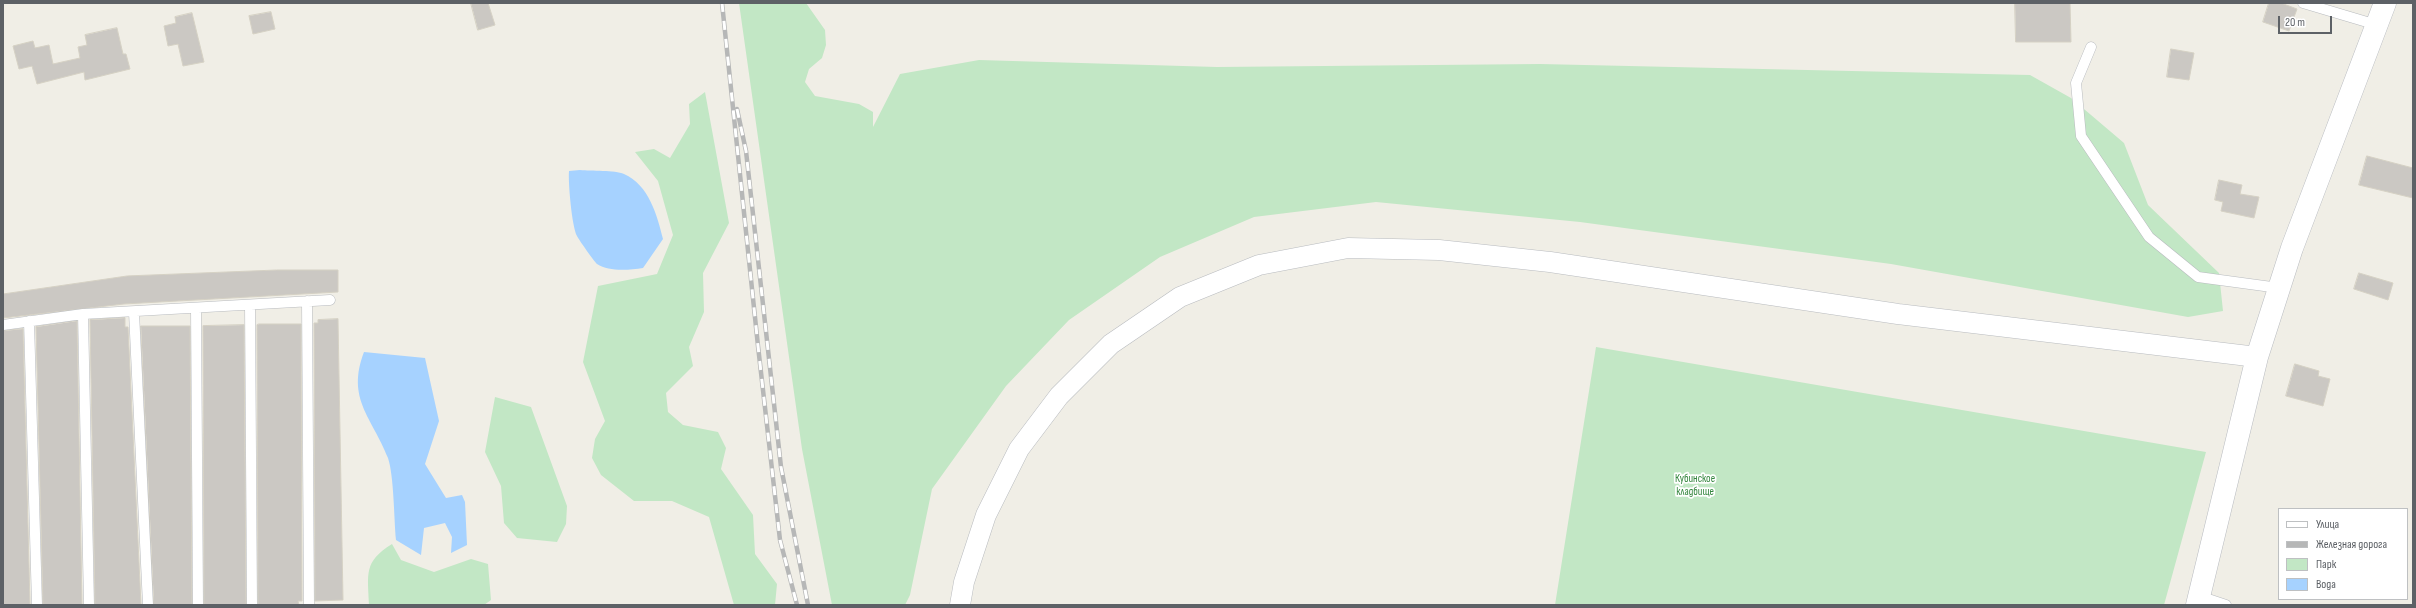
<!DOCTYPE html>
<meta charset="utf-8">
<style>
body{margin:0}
#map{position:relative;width:2416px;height:608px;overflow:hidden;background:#f0eee6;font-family:"Sofia Sans Condensed",sans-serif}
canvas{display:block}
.frame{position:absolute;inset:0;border:4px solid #5d6166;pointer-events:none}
.legend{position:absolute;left:2278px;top:508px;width:130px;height:92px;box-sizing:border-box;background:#fff;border:1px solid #bec0c2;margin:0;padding:5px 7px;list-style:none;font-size:12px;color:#5d6166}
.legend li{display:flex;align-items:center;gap:8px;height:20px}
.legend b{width:20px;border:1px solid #bec0c2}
.scale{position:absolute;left:2278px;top:16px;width:54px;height:18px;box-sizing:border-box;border:2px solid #5d6166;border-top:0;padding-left:5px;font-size:12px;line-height:14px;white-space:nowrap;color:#5d6166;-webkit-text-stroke:3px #fff;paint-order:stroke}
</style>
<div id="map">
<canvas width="2416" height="608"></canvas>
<div class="frame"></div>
<ul class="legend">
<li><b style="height:5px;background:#fff"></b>Улица</li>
<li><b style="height:5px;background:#b6b7b7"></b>Железная дорога</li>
<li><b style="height:11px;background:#c2e7c5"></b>Парк</li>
<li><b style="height:11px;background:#a6d2ff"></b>Вода</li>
</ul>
<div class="scale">20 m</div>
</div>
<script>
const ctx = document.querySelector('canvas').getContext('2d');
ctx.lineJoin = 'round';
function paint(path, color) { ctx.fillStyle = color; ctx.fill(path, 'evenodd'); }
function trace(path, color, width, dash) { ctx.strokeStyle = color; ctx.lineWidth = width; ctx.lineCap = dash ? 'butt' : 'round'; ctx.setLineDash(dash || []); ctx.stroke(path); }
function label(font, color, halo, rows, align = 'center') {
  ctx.font = font + ' "Sofia Sans Condensed",sans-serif'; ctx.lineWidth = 3.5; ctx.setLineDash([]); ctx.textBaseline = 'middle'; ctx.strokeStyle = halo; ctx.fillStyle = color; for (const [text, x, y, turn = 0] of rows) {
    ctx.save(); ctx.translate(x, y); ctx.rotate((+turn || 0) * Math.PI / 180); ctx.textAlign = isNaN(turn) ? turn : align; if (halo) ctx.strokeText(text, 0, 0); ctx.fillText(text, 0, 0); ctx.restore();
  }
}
const green = new Path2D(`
 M739,3H806L825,30L826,45L822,58L809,69L805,82L815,96L859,104L873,112V127L900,74L979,60L1217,67L1540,64L2030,75L2071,98L2124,143L2148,205L2219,273L2223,311L2188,317L1891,264L1580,222L1376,202L1254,217L1160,257L1069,320L1006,386L932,489L910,595L905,605H832L802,449Z
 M705,92L729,223L703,273L704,312L689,347L693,366L666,393L668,412L683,425L718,432L726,448L721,469L753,515L755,554L777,584L775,605H734L709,517L672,501H634L601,475L592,458L595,439L605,421L583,362L598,286L657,274L673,235L658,181L635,152L654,149L670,158L690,124L689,104Z
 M1596,347L2206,452L2164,605H1555Z
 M495,397L531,407L567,506L566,524L557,542L517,538L504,523L501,486L485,452Z
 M392,544L401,560L434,572L471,559L488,564L491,600L484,605H369C368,574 363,562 392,544Z`);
const water = new Path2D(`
 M580,170C591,171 615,170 624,174C649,185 657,215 663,239L643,268C629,270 609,272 597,264C594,261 579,240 577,236C572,227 568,182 569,171Z
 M364,352L425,358L439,421L425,464L446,498L462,495L465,502L467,545L451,553L452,537L445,523L424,528L421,555L396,540C394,519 394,476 388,458C372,417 346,399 364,352Z`);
const building = new Path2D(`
 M471,3H488L495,25L478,30Z
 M2015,3H2070L2071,42H2016Z
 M2269,3H2281L2297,9L2289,31L2263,22Z
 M271,12L275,29L253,34L249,16Z
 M192,13L204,62L183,66L178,44L168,46L164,26L176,23L175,17Z
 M117,28L123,54H126L130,69L85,80L84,72L37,84L32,66L19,69L13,46L33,41L35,48L49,45L53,64L80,58L78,47L87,45L85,35Z
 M2171,49L2194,53L2189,80L2167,77Z
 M2367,156L2413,168V198L2359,185Z
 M2219,180L2242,185L2240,194L2259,197L2254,218L2221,211L2223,202L2215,200Z
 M277,270H338V292L124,304L3,318V294L127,276Z
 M2359,273L2393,283L2388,300L2354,289Z
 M125,318V327H128L141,605H95L90,320Z
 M338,319L343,600L315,601L314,323H318V320Z
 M77,321L82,605H43L36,327Z
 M259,324H301L302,601H298L299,605H258L257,325Z
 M244,325L246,605H204L203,326Z
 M141,326H190L192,605H154Z
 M23,329L30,605H3V331Z
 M2295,364L2319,371L2318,376L2330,379L2323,406L2286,396Z`);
const service = new Path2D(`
 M2303,3L2377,25
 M2091,47L2076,83L2081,136L2149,237L2198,277L2279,288
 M307,301L309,605
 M250,305L252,605
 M196,308L198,605
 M134,312L148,605
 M83,314L89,605
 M29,321L37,605
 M3,325L83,314L330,300
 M2199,596L2226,605`);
const minor = new Path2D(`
 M960,605L964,582L986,515L1019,449L1059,396L1111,344L1180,297L1259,265L1348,248L1439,250L1550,262L1898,314L2257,357`);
const secondary = new Path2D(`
 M2197,605L2257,357L2292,248L2385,3`);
const rail = new Path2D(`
 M722,3L758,346L780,540L797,605
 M737,109L746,151L781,467L808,605`);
const parkNames = [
 ["Кубинское",1695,479],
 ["кладбище",1695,492]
];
paint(green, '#c2e7c5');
paint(water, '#a6d2ff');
paint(building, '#cbc8c3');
trace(building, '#d5d1c4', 1);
trace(service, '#b8bbbf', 11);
trace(minor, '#b8bbbf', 21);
trace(secondary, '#b9bcc1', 23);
trace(service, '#fff', 10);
trace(minor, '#fff', 20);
trace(secondary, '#fff', 22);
trace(rail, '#b6b7b7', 4.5);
trace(rail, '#fff', 3, [9]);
label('11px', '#34863e', '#fff', parkNames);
</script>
